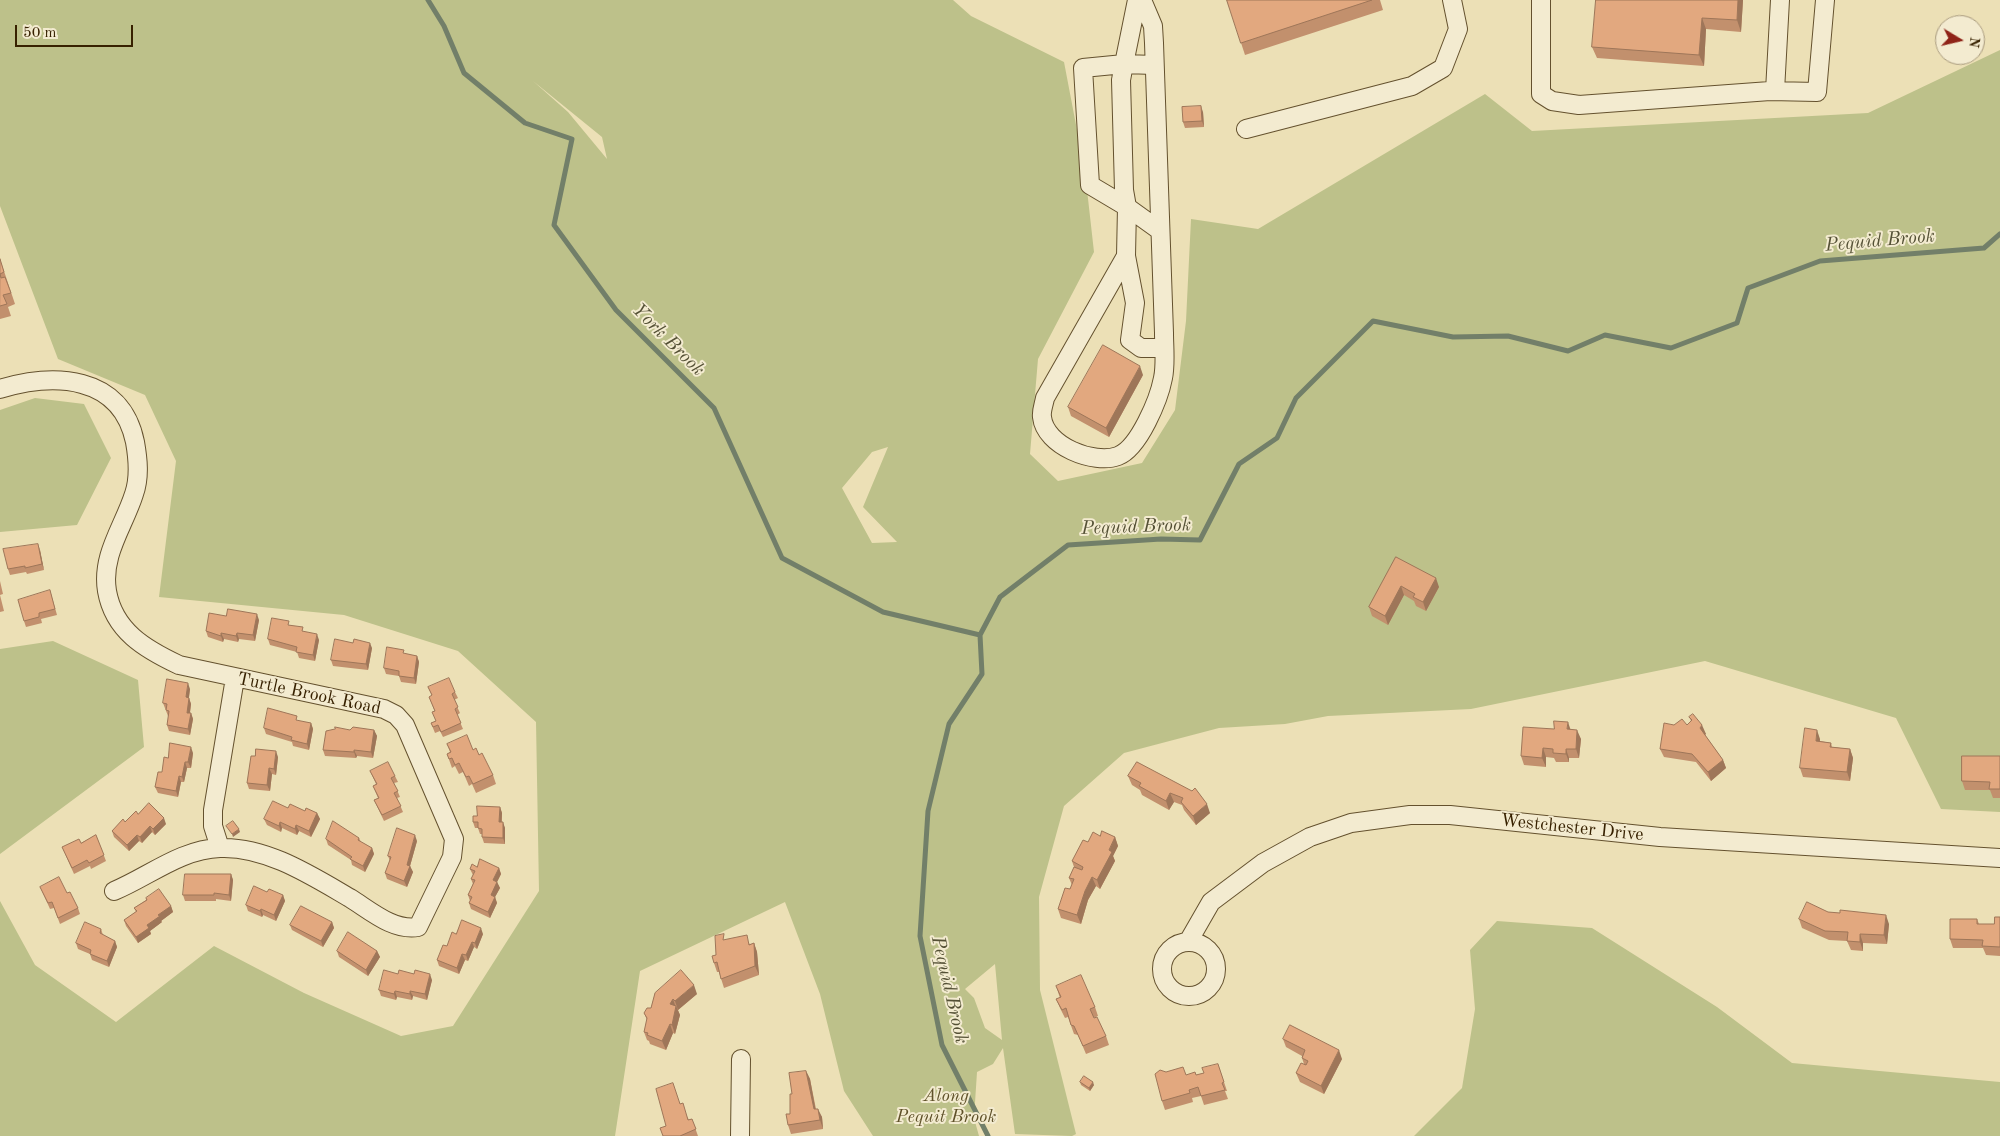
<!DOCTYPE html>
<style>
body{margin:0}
#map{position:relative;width:2000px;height:1136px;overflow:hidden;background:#ece0b6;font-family:"Old Standard TT",serif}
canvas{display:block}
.north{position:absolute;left:1935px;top:15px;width:50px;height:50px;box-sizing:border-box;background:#f3ebd0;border:1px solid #a89a7d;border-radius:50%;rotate:99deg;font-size:14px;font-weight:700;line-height:20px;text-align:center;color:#372100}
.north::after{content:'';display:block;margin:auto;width:18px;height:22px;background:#8f2418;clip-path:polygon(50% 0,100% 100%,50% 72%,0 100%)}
.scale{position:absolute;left:15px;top:25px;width:118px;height:22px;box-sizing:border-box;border:2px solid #372100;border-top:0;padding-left:6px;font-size:15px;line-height:18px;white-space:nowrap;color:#372100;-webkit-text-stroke:4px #f3ebd0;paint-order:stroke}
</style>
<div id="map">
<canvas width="2000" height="1136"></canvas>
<div class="north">N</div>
<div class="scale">50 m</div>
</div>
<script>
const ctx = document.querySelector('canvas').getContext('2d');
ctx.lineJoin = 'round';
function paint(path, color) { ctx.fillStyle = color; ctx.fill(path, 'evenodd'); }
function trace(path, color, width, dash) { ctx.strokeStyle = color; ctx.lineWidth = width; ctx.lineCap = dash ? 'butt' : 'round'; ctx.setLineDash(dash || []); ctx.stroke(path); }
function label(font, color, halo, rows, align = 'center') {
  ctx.font = font + ' "Old Standard TT",serif'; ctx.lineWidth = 4; ctx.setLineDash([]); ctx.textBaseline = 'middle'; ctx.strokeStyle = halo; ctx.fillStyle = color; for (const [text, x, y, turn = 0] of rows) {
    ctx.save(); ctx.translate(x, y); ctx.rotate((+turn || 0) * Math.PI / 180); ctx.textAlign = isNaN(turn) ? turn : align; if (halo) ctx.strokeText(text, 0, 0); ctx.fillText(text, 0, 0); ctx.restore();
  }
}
const green = new Path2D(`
 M0,0H953L971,16L1064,62L1085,172L1094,252L1038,359L1030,454L1058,481L1142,463L1175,410L1186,321L1191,219L1258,229L1485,94L1532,131L1868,113L2000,50V812L1941,809L1896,718L1705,661L1471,709L1328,716L1285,724L1219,728L1124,753L1064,806L1039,897L1040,990L1076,1134L1072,1136L1015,1134L1003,1048L993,1064L977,1072L974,1118L979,1136H873L844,1091L820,994L785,902L640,971L615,1136H0V901L35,965L116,1022L214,946L304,993L401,1036L453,1026L539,891L536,722L458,651L344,615L159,597L176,461L145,395L58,359L0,206ZM533,81L602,137L607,159L568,112ZM888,447L863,507L897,542L872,543L842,488L872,452ZM995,964L1002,1040L985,1028L974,998L965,989Z
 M35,398L84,404L111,458L77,525L0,532V410Z
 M53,641L138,680L144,747L0,854V649Z
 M1497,921L1592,928L1717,1007L1792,1063L2000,1082V1136H1414L1462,1088L1475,1009L1470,950Z`);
const stream = new Path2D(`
 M428,0L444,26L464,73L525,123L572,139L554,225L616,310L714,408L782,558L883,612L980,635
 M988,1136L942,1045L920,936L928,811L949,724L982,674L980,635L1000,597L1068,545L1161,539L1200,540L1239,464L1277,438L1296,398L1373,321L1453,337L1508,336L1568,351L1605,335L1671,348L1737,323L1748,288L1820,261L1984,248L2000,234`);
const minor = new Path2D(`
 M1137,0L1124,64L1154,65
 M1142,0L1153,26L1154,43L1164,333C1164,347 1166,364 1163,378C1159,399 1139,448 1118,456C1094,465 1045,446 1042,417C1041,411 1044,404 1045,398L1126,256L1127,207L1159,230
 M1541,0V94L1552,101L1579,105L1770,91L1817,92L1825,0
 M1124,64L1121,80L1124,190L1127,207L1090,185L1083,68Z
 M1775,91L1780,0
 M1246,129L1412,86L1443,68L1458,29L1452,0
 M1126,256L1135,303L1130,340L1141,348H1164
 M0,389C53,373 121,374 135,442C138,459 140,477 134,494C124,526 101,555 107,591C114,631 145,649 179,665L384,709L396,715L405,725L454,839L452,857L418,927C393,931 371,911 350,898C312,876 266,846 220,848C181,849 148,877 114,891
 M220,848L213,826V810L235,678
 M1162 969a27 27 0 1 1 54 0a27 27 0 1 1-54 0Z
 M1188,942L1211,902L1263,863L1310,837L1351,823L1410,815H1450L1660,837L2000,858
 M740,1136L741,1059`);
const wall = new Path2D(`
 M1227,0H1380L1383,10L1245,55Z
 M1596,0H1743L1741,32L1706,29L1704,66L1597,58L1592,47Z
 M1203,112L1204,127L1185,128L1183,122Z
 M0,259L15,304L8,307L11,316L0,319Z
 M1143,375L1109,437L1071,416L1068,407Z
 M40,550L44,570L27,574L26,572L10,575L8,569Z
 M1396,557L1439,587L1426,611L1416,606L1414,601L1404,595L1388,625L1372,616L1369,607Z
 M0,581L3,594L0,595L4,611L0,612Z
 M50,590L57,615L41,619L42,623L26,627L24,621Z
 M226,616L259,620L255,641L239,639L238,642L224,639L223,642L208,637L206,631Z
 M290,625L319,640L315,661L299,658L297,652L270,645L268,639Z
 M353,643L372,648L368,670L333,666L331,660Z
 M405,654L417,656L419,662L416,684L401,682L399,676L386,674L384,668Z
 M428,687L455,692L458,698L454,700L460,713L457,715L463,729L443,737L440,731L435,733L431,723L436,721L435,712L429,697L432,696Z
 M190,689L189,698L191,704L190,713H191L193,719L190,735L169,731L167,725L169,716H168L163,703Z
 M1689,717L1706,734L1705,735L1723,760L1726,768L1711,781L1696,762L1664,757L1660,749L1674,725H1687L1691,721Z
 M298,721L311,723L313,729L309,750L293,746L292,742L266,734L264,728Z
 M1554,729H1570L1581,739L1579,758H1569V762H1556L1554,758L1546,757V767L1524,765L1521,756Z
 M350,730H374L377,736L373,758L357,756L356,758L325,756L323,750Z
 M1820,739V741L1831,743L1832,747L1850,749L1853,758L1850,781L1803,777L1800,768Z
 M447,744L473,750L479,755L493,775L496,784L476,793L472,784L469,786L463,772L459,774L455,766L452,768L447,754L450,752Z
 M193,753L191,768H187L184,782H181L178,797L158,793L155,787L162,772Z
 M2000,756V798H1993L1990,790H1965L1962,781Z
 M278,757L276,775L272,774L270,791L249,789L247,783Z
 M1137,762L1210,813L1196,825L1184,810L1182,805L1174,802L1169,810L1142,795L1140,790L1132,785L1128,776Z
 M370,771L395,776L398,782L394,783L400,797L397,798L403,812L384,821L374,800L378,798L373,786L376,784Z
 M500,807L502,813V822L505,828V844L484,843L482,837V834H480L478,828H475L473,822L477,816Z
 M288,808L317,813L320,819L311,837L299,831L297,835L282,828L281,832L267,825L264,819Z
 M138,814L166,824L155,835L152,832L142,843L139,841L129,851L114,837L112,831Z
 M96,835L106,861L91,869L90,866L74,874L62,847L81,843Z
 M1100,836L1115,837L1118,846L1113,856L1115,861L1100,889L1096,886L1088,900L1081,924L1061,918L1058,909L1072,885L1069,878L1074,867L1072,861L1088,842Z
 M359,838L361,842L372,848L374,854L365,872L352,865L351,860L328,845L326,839Z
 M417,841L410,866L413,872L407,887L387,879L385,873L390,861L388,856Z
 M477,867L499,868L501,874L497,882L500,888L495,897L497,903L490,918L471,909L469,903L470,901L468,895L473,884L471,879L473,875L470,869Z
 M231,874L233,880L231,901L216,899V901H185L183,895Z
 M40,887L67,893L78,908L80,914L60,924L54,908L50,909Z
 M267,892L283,895L285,901L276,921L263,915L262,917L248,911L246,905Z
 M146,898L171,906L173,912L161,921L162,922L150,931L151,934L138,943L126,926L124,920L136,912L134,908L146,900Z
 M1828,912L1889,924L1887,944L1863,943V951L1851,950L1847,941L1829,940L1802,928L1799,919Z
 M2000,917V956L1986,955L1983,948H1953L1950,939L1977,919L1979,924H1994Z
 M332,922L334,928L323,947L292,930L290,925Z
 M101,929L103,935L115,941L117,947L109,967L92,960L90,954L78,949L76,943Z
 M456,934H483L477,949L474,947L468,961L465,960L459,974L439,966L437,960Z
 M725,940L751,944L754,943L757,952L759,975L724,988L719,972H717L714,963L716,955Z
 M337,951H377L380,957L368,976L339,957Z
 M398,974L432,980L427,1000L413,996L412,1000L397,997L396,1000L381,996L379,990Z
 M1056,986L1095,1007L1098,1016L1093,1018L1106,1036L1109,1045L1086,1054L1078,1035L1074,1034L1068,1017L1065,1018L1060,1008L1056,999L1060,998Z
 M655,993L697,994L678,1010L680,1015L675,1034L673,1033L666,1050L650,1044L649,1041L647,1040L644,1032L647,1020L644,1013L651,1008Z
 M1283,1039L1342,1059L1324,1094L1300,1082L1296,1073L1304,1064L1302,1058V1056L1286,1047Z
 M1218,1064L1227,1091H1225L1228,1099L1204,1105L1201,1096L1192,1098L1193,1102L1165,1110L1162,1101L1166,1072L1186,1075H1196L1204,1073Z
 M806,1071L810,1079L816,1109L822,1117L823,1129L791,1134L788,1125L790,1114L792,1094Z
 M1080,1082L1094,1085L1090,1091L1081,1085Z
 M680,1104L689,1120L692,1119L698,1136H663L666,1126Z`);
const shadedWall = new Path2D(`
 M1738,0H1743L1741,32L1737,20Z
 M1702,18L1706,29L1704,66L1699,55Z
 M1201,106L1203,112L1204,127L1202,121Z
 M1140,366L1143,375L1109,437L1106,428Z
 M38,544L40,550L44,570L42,564Z
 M1436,578L1439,587L1426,611L1423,602Z
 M1401,586L1404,595L1388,625L1385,616Z
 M257,614L259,620L255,641L253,635Z
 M221,633L224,639L223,642L221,636Z
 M237,633L239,639L238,642L236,636Z
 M317,634L319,640L315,661L313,655Z
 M370,643L372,648L368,670L366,664Z
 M417,656L419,662L416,684L414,678Z
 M188,683L190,689L188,703L186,697Z
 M189,698L191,704L189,719L187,713Z
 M191,713L193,719L190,735L188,729Z
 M1568,722L1571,731L1567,729Z
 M311,723L313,729L309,750L307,744Z
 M1702,725L1706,734L1703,736L1700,728Z
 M374,730L377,736L373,758L371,752Z
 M1577,730L1581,739L1579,758L1576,749Z
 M1817,730L1820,739L1819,750L1816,741Z
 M191,747L193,753L191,768L188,762Z
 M1543,748L1546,757V767L1542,758Z
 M1566,749L1569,758V762L1566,754Z
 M1850,749L1853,758L1850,781L1847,772Z
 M354,750L357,756L356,758L354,752Z
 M276,751L278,757L276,775L274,769Z
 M1723,760L1726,768L1711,781L1708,772Z
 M185,762L187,768L184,782L182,777Z
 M269,768L272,774L270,791L267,785Z
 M179,776L181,782L178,797L176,791Z
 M1170,793L1174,802L1169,810L1166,801Z
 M1207,804L1210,813L1196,825L1193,816Z
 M500,807L502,813L501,828L499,822Z
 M317,813L320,819L311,837L309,831Z
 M164,818L166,824L155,835L153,829Z
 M280,822L282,828L281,832L279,826Z
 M503,822L505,828V844L503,838Z
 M296,825L299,831L297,835L295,829Z
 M150,826L152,832L142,843L140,837Z
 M239,829L240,832L233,837L232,834Z
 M137,835L139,841L129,851L127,845Z
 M415,835L417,841L410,866L413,872L407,887L404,881L407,865Z
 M1115,837L1118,846L1113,856L1115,861L1100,889L1097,880Z
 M372,848L374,854L365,872L363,866Z
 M499,868L501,874L497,882L500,888L495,897L497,903L490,918L488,912L493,880Z
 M231,874L233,880L231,901L229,895Z
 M1092,877L1096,886L1088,900L1081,924L1077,915L1085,891Z
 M283,895L285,901L276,921L274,915Z
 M171,906L173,912L161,921L162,922L150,931L151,934L138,943L136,937L147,925L158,915Z
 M261,909L263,915L262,917L260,911Z
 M1886,915L1889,924L1887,944L1884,935Z
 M332,922L334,928L323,947L321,941Z
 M481,928L483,934L477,949L475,943Z
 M1860,934L1863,943V951L1860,942Z
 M115,941L117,947L109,967L107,961Z
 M472,942L474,947L468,961L466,955Z
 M754,943L757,952L759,975L755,966Z
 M377,951L380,957L368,976L366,970Z
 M462,954L465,960L459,974L457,968Z
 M430,974L432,980L427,1000L425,994Z
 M694,985L697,994L678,1010L675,1001Z
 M395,991L397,997L396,1000L394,994Z
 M410,991L413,996L412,1000L410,994Z
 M673,999L676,1008L670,1004Z
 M676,1006L680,1015L675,1034L672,1025Z
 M670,1024L673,1033L666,1050L662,1041Z
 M1339,1050L1342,1059L1324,1094L1321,1086Z
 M806,1071L810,1079L817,1118L814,1109Z
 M1093,1082L1094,1085L1090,1091L1089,1088Z
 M818,1109L822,1117L823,1129L820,1120Z`);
const building = new Path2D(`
 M1227,0H1372L1241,43Z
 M1596,0H1738L1737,20L1702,18L1699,55L1592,47Z
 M1201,106L1202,121L1183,122L1182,107Z
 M0,259L4,272L0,274L1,278L5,277L11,293L3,295L7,304L0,306Z
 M1103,345L1140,366L1106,428L1068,407Z
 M38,544L42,564L25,568V566L8,569L3,549Z
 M1396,557L1436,578L1423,602L1413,597L1415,594L1401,586L1385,616L1369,607Z
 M50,590L55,609L39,613V617L24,621L18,600Z
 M228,609L257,614L253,635L237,633L236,636L221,633V636L206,631L209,613L226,616Z
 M272,618L289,621L288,625L303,627L302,631L317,634L313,655L296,652L297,647L268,639Z
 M335,639L353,643L354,639L370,643L366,664L331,660Z
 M387,647L404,650L403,653L417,656L414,678L399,676V671L384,668Z
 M449,678L455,692L452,694L458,707L455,709L461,723L441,732L438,725L433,727L431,723L436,721L432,712L435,711L429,697L432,695L428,687Z
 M167,679L188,683L186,697L189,698L187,713H191L188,729L167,725L169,711L166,710L167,704L163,703Z
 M268,708L297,716L296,720L311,723L307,744L291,740L292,737L264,728Z
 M1693,714L1702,725L1700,728L1723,760L1708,772L1692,754L1660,749L1664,723L1674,725L1682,719L1687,725L1692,720L1689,717Z
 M1554,721L1568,722L1567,729L1577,730L1576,749H1566V754L1553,753V749L1543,748L1542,758L1521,756L1523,727L1554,729Z
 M335,727L350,730L353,727L374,730L371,752L354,750V752L323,750L326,731L335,729Z
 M1805,728L1817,730L1816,741L1831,743L1830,747L1850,749L1847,772L1800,768Z
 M467,735L473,750L476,748L479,755L482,753L493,775L473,784L469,776L466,777L459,763L455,765L452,758L449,759L447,754L451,752L447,744Z
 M170,743L191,747L188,762H185L182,777L179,776L176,791L155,787L158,772H162L164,757L168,758Z
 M256,749L276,751L274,769L269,768L267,785L247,783L251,756H255Z
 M1962,756H2000V789H1989L1990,782L1962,781Z
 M388,762L395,776L391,778L398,791L394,793L401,806L382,815L374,800L379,798L373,786L377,784L370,771Z
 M1137,762L1192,791L1195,788L1207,804L1193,816L1181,802L1183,798L1170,793L1166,801L1139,786L1141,783L1128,776Z
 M273,801L288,808L290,804L305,811L306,808L317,813L309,831L296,825L295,829L280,822L279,826L264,819Z
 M149,803L164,818L153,829L150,826L140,837L137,835L127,845L112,831L123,819L125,822L136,811L138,814Z
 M477,806L500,807L499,822H503V838L482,837V829L478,828V822H473V816H477Z
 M233,821L239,829L232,834L226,826Z
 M333,821L359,838L358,840L372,848L363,866L350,859L352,857L326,839Z
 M397,828L415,835L407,865L410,866L404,881L385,873L391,857L388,856Z
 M1102,831L1115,837L1109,850L1112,852L1097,880L1092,877L1085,891L1077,915L1058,909L1065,888L1070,889L1074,879L1069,878L1074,867L1082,870L1083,867L1072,861L1083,840L1088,842L1093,832L1100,836Z
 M96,835L104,855L89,863L87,860L72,868L62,847L79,839L81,843Z
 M480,859L499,868L493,880L497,882L491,895L495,897L488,912L469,903L472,897L468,895L475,880L471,879L475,871L470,869L472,864L477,867Z
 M185,874H231L229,895L214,893V895H183Z
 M59,877L67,893L70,892L78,908L58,918L52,902L48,903L40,887Z
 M254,886L267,892L269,889L283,895L274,915L261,909L260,911L246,905Z
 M159,889L171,906L158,915L160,916L147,925L149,928L136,937L124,920L137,911L134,908L147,900L146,898Z
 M1807,902L1828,912L1840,913V910L1886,915L1884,935L1860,934V942L1847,941L1848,932L1825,931L1799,919Z
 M301,906L332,922L321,941L290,925Z
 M1995,917H2000V947L1982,946L1983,940L1950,939V919H1977V924H1994Z
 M462,920L481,928L475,943L472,942L466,955L462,954L457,968L437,960L443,945L447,946L452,932L456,934Z
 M85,922L101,929L100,933L115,941L107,961L90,954L91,950L76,943Z
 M348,932L377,951L366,970L337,951Z
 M724,934L723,940L747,935L749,945L754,943L755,966L721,979L717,962L714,963L712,956L716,955L715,936Z
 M384,970L398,974L399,970L414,974L415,970L430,974L425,994L410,991V994L395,991L394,994L379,990Z
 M681,970L694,985L675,1001L673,999L670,1004L676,1006L672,1025L670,1024L662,1041L647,1035L648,1033L644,1032L647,1018L644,1013L647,1008H651L655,993Z
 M1081,975L1095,1007L1090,1009L1094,1018L1097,1017L1106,1036L1083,1046L1074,1026L1071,1025L1066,1008L1062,1010L1056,999L1061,997L1056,986Z
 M1290,1025L1339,1050L1321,1086L1296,1073L1301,1063L1306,1065L1308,1061L1302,1058L1305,1050L1283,1039Z
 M1218,1064L1224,1082L1222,1083L1225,1090L1201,1096L1198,1087L1189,1090L1190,1093L1162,1101L1155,1074L1160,1070L1166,1072L1183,1067L1186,1075L1195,1072L1196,1075L1204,1073L1202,1068Z
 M806,1071L814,1109H818L820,1120L788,1125L786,1114H790V1094H792L789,1073Z
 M1084,1076L1093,1082L1089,1088L1080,1082Z
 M673,1083L680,1104L683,1103L688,1120L692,1119L696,1129L680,1136H663L660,1128L666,1126L656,1089Z`);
const streetNames = [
 ["Turtle Brook Road",309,694,12],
 ["Westchester Drive",1572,828,6]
];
const parkNames = [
 ["Along",946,1096],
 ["Pequit Brook",946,1117]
];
const waterNames = [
 ["Pequid Brook",1880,241,-5],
 ["York Brook",668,340,45],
 ["Pequid Brook",1136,527,-2],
 ["Pequid Brook",949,990,77]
];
paint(green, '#bdc18a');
trace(stream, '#727f69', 5);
trace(minor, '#64512e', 20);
trace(minor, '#f3ebd0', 18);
paint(wall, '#c2906d');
paint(shadedWall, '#9e7659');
paint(building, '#e2a87f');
trace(building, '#9e7659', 1);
label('18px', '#372100', '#f3ebd0', streetNames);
label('italic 18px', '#5f5129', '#f3ebd0', parkNames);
label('italic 19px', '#545035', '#f3ebd0', waterNames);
</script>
